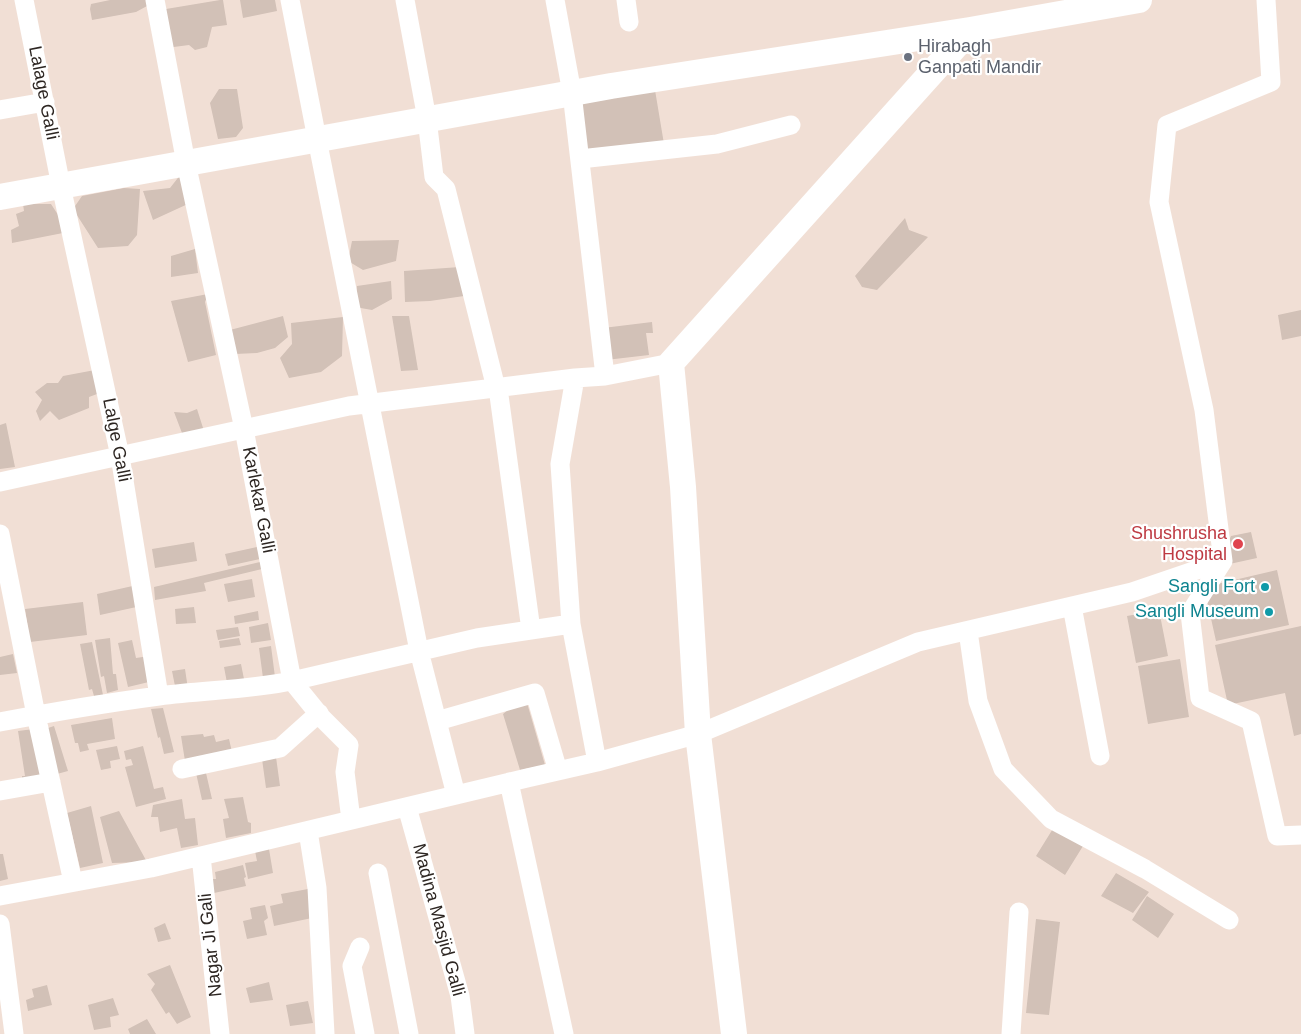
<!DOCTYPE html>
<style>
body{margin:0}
canvas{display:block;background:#f1dfd5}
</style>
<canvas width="1301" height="1034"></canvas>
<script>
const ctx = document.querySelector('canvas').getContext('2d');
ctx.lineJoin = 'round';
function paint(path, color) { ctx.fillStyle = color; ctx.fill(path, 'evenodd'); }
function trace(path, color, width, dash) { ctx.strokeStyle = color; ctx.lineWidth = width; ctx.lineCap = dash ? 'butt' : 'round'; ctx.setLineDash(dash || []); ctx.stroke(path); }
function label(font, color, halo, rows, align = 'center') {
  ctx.font = font + ' Arial,sans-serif'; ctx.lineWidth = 4.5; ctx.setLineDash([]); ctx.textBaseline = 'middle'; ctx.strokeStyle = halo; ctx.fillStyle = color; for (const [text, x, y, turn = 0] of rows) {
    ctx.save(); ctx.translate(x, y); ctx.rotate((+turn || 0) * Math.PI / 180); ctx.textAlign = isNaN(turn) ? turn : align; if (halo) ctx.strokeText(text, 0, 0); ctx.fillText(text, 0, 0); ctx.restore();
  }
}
const building = new Path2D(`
 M110,0H146L147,6L136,12L92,20L90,9L91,4Z
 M220,0H223L227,25L212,27L207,47L195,50L189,45L166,48L160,10Z
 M240,0H275L277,11L243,18Z
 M219,89H237L243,128L236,137L218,139L210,103Z
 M655,90L664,144L588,156L580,102Z
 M181,174L190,203L153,220L143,191L170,188Z
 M124,188L140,189L137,235L128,246L98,248L73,209L82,196Z
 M23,204H51L62,221L63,233L12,243L11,230L19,226L16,214L24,211Z
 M905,218L909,230L928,237L877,290L862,287L855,276Z
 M399,240L396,261L363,270L348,261L352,241Z
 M195,249L198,273L171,277V256Z
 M460,267L464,296L430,301L405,302L404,271Z
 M391,281L392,299L372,310L355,307L357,286Z
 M208,294L205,302L216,355L188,362L171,301Z
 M1301,310V336L1282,340L1278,315Z
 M283,316L288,337L275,348L257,353L235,354L230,330Z
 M392,316H409L418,370L401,371Z
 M343,317L342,356L321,372L289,378L280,358L292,344L291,323Z
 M652,322L653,333H646L649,355L606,360L603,328Z
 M95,370L97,394L89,397V408L59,420L50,411L40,421L36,411L42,400L35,392L47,383H58L63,376Z
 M197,409L204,431L182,433L174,412L187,413Z
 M6,423L15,467L0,469V425Z
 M1251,532L1257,558L1225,565L1227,545L1231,536Z
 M194,542L197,561L155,568L152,549Z
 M257,547L260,559L228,566L225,554Z
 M260,562L262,569L204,583L206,591L155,600L154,587Z
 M1277,570L1289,625L1216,641L1206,596L1213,585Z
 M252,579L255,597L228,602L224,584Z
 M137,585L141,606L100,615L97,594Z
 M83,602L87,635L30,642L25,609Z
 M194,607L196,623L176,624L175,609Z
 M1159,610L1168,656L1136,663L1127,616Z
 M258,611L259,620L235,624L234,616Z
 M268,623L271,640L251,643L249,627Z
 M1301,626V734L1294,736L1285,693L1228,705L1215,645Z
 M238,627L240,636L218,640L216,630Z
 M110,638L113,674H116L118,690L107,693L104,676L101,677L95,640Z
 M239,638L241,645L220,648L219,641Z
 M132,640L136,658L149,656L153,681L128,687L118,643Z
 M92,642L103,695L94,696L92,689L89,690L80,644Z
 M271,646L275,677L263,678L259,648Z
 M13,654L17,673L0,675V657Z
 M1180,659L1189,717L1148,724L1138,666Z
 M241,664L245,684L228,688L224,667Z
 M185,669L188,689L176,691L172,671Z
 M525,696L545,765L520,770L503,714Z
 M163,708L174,752L164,754L160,737L158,738L151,709Z
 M112,718L115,739L87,744L89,750L80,752L78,743H75L71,725Z
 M54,726L68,771L57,774L45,729Z
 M34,729L41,780L22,784V776H25L18,731Z
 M203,734L204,737L214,735L216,742L229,739L232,752L185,761L181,736Z
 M117,746L120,759L110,761L111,768L101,770L96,750Z
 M143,746L154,789L163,787L166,799L136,807L125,767L133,765L131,759L126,760L124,751Z
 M276,757L280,786L266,788L262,759Z
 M196,773H206L212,799L202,800Z
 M243,797L248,822L251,823V833L226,838L223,819L229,818L224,799Z
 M182,799L185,819L195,818L198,845L181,848L177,828L160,832L158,817H151L153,805Z
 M91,806L103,863L80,868L67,813Z
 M119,811L147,862L112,863L100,817Z
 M1054,827L1083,846L1065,875L1036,856Z
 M269,849L273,873L248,879L245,863L257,861L255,851Z
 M0,854H3L8,879L0,881Z
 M243,865L246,877L244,878L246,886L214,893L211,879H216L215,872Z
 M1116,873L1149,892L1133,913L1101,896Z
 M308,889L312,918L274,926L270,906L283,903L281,894Z
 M1147,896L1174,914L1158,938L1132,920Z
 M265,905L268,918L264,921L267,935L247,939L243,921L252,919L250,908Z
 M1036,919L1060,922L1049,1015L1026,1013Z
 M165,923L171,939L158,942L154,928Z
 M170,965L191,1017L177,1024L169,1012L166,1014L151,990L155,984L147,974Z
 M269,982L273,1000L250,1003L246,988Z
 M47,985L52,1005L28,1011L26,1000L34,997L32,989Z
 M113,998L119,1015L110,1017L111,1027L94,1030L88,1005Z
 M308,1001L313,1023L290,1026L286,1005Z
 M147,1019L156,1034H130L128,1029Z`);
const street = new Path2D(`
 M24,0L61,186L120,456L159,696
 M155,0L186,163L244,429L292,681L322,718L349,745L345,772L351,820
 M290,0L317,139L419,651L456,795
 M405,0L427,119L434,177L446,189L496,388
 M555,0L572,93L605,376
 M626,0L629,22
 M0,110L45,102
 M580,159L717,144L791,125
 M575,378L560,464L571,624L597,762
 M498,388L531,630
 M0,482L349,406L575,378L605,376L671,363
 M0,534L36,715L73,882
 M1223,561L1190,613L1200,698L1251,721L1277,836L1301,835
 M1072,606L1100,756
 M968,631L978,701L1003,769L1051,819L1145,869L1229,920
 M437,721L535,693L558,771
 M0,722C53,712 106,703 159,696C204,690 247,690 292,681L477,638L571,624
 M182,769L280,748L319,713
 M509,782L564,1034
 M0,791L51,782
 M407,807L460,996L465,1034
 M308,831L317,888L325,1034
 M201,856L220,1034
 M378,873L409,1034
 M0,896L151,868L527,778L597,762L698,734L918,642L1132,592L1223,561L1204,410L1159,202L1167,125L1271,82L1266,0
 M0,924L14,1034
 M360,947L352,966L365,1034
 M1011,1034L1019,912`);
const secondary = new Path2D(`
 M0,197L611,86L970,30L1139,0
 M734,1034L698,734L683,487L671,363L970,30`);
const markers = [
 [908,57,5,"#6b7280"],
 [1238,544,6,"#e0444e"],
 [1265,587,5,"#0f9aa8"],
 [1269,612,5,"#0f9aa8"]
];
const worshipNames = [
 ["Hirabagh",918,47],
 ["Ganpati Mandir",918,68]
];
const streetNames = [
 ["Lalage Galli",43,93,79],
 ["Lalge Galli",116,440,79],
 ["Karlekar Galli",258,500,79],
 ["Madina Masjid Galli",438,920,75],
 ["Nagar Ji Gali",211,945,-96]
];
const healthNames = [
 ["Shushrusha",1227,534],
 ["Hospital",1227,555]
];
const cultureNames = [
 ["Sangli Fort",1255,587],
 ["Sangli Museum",1259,612]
];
paint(building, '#d2c1b7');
trace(street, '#fff', 19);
trace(secondary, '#fff', 26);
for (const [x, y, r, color] of markers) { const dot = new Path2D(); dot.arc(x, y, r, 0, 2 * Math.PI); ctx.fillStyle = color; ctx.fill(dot); trace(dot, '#fff', 2); }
label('18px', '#5b616d', '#fff', worshipNames, 'left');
label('18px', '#2d2622', '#fff', streetNames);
label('18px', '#be3a42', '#fff', healthNames, 'right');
label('18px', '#0d838f', '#fff', cultureNames, 'right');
</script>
